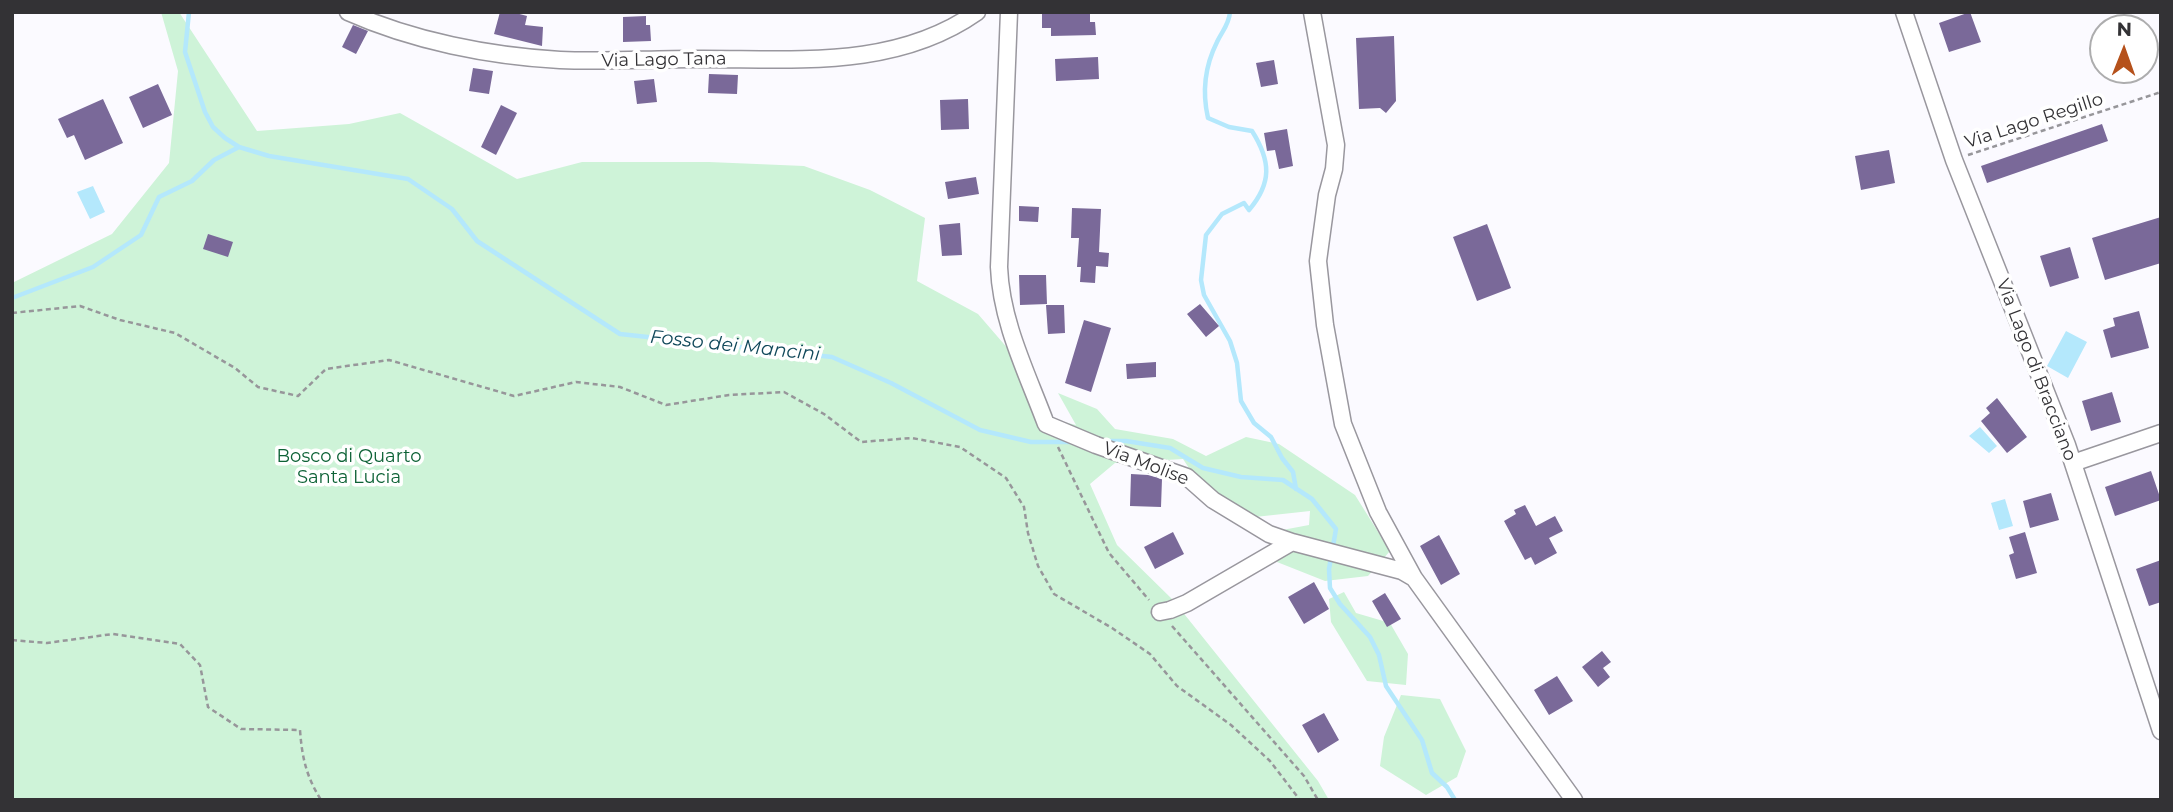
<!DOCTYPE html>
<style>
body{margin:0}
#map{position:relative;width:2173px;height:812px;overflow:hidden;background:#fbfaff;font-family:Montserrat,sans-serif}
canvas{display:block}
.frame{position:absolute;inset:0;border:14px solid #333235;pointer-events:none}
.north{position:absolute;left:2089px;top:14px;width:70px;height:70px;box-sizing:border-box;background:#fff;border:2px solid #adadae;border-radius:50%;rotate:1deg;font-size:19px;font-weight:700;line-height:28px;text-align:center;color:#333235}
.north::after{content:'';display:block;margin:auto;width:24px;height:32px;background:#b5511b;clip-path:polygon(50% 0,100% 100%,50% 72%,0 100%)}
</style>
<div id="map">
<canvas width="2173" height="812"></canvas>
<div class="frame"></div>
<div class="north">N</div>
</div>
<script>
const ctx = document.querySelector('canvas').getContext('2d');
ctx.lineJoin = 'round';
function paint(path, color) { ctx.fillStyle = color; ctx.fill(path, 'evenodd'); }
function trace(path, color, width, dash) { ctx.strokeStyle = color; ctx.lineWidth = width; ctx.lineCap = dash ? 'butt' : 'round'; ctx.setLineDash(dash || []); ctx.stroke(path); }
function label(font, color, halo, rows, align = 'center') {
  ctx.font = font + ' Montserrat,sans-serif'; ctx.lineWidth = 7; ctx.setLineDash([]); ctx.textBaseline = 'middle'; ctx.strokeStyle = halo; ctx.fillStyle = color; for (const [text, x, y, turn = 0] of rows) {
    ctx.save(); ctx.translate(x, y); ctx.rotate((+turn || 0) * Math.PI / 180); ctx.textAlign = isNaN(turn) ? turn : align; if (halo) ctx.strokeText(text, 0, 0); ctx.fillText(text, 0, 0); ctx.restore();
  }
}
const green = new Path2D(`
 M161,12H179L257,131L349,124L400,113L517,179L582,162H709L804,166L870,190L925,218L917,281L978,314L1022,365L1033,414L1076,425L1058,393L1097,409L1115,429L1173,439L1206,456L1246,437L1279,444L1355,495L1390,551L1368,576L1325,581L1277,562V531L1309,525L1310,511L1255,517L1204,491L1183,459L1115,463L1090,484L1117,545L1173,600L1318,781L1329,800H12V283L112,234L169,163L178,71Z
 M1344,592L1356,613L1390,623L1408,654L1406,685L1367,681L1331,622L1329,599Z
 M1401,695L1440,699L1466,751L1457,777L1426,795L1380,766L1384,737Z`);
const water = new Path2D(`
 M93,186L105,212L90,219L77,192Z
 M2066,331L2087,342L2068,378L2047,366Z
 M1980,427L1997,446L1989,453L1969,436Z
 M2005,499L2013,526L1999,530L1991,503Z`);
const stream = new Path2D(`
 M189,12L185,52L205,112L213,127L225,138L239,147L269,156L408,179L452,209L477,241L620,334L832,357L891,383L980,430L1031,442H1073
 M1230,12C1229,25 1222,31 1217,42C1205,66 1202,92 1208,118L1229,127L1252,131C1271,161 1272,183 1249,210L1244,203L1222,214L1206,235L1201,280L1204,295L1230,341L1237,363L1241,401L1254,423L1271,437L1282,458L1293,472L1296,489
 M12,298L93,267L141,235L159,197L192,181L214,160L239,147
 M1107,441H1126L1170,448L1203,468L1241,477L1283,480L1312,499L1336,529L1329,569L1330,588L1340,604L1370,637L1379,655L1386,686L1422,740L1432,773L1447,787L1455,800`);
const building = new Path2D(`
 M500,12H512L527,16L525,25L543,27L542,46L494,34Z
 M1042,12H1090V22H1095L1096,35L1051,36V28H1042Z
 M1970,12L1981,42L1949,52L1939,23Z
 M646,16V25H650L651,41L623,42V17Z
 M353,25L368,31L356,54L342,47Z
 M1394,36L1396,101L1386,113L1380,108L1359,109L1356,38Z
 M1098,57L1099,79L1056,81L1055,59Z
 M1274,60L1278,84L1261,87L1256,63Z
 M473,68L493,71L489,94L469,91Z
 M709,74L738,75L737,94L708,93Z
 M654,79L657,102L637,104L634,81Z
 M158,84L172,115L143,128L129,97Z
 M103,99L123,143L85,160L74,135L67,138L58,119Z
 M968,99L969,129L941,130L940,100Z
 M501,105L517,113L496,155L481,147Z
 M2102,124L2108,141L1987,183L1981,166Z
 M1287,129L1293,166L1279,169L1275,150L1267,151L1264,133Z
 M1889,150L1895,183L1861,190L1855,156Z
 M976,177L979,194L948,199L945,182Z
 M1019,206L1039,207L1038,222L1019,221Z
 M1072,208L1101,209L1099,252L1109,253L1108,267L1096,266L1095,283L1080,282L1081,267H1077L1079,238H1071Z
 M2161,217V263L2105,280L2092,238Z
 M960,223L962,255L942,256L939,225Z
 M1487,224L1511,288L1477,301L1453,237Z
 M208,234L233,242L228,257L203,249Z
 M2070,247L2079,278L2050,287L2040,256Z
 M1019,275H1046L1047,304L1020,305Z
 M1200,304L1219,326L1206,337L1187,314Z
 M1046,305H1064L1065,333L1048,334Z
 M2139,311L2149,348L2111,358L2103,330L2115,326L2113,318Z
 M1084,320L1111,328L1091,392L1065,383Z
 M1156,362V377L1127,379L1126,364Z
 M2112,392L2121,422L2091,431L2082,401Z
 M1997,398L2027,437L2007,453L1981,421L1990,413L1986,408Z
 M2151,471L2161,500L2115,516L2105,487Z
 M1131,474L1148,475L1162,479L1161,507L1130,506Z
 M2051,493L2059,520L2030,528L2023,501Z
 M1525,505L1536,526L1555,516L1563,531L1549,538L1557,553L1535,565L1531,557L1525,560L1504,521L1516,514L1514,510Z
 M1173,532L1184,554L1155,569L1144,547Z
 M2025,532L2037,573L2016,579L2009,555L2014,553L2009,537Z
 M1439,535L1460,574L1441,585L1420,546Z
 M2161,560V602L2149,606L2136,569Z
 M1314,582L1329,609L1304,624L1288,597Z
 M1385,593L1401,619L1387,627L1372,601Z
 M1602,651L1611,662L1603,668L1610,677L1598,687L1582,667Z
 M1557,676L1573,701L1549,715L1534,690Z
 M1324,713L1339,740L1318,753L1302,725Z`);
const path = new Path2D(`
 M1968,155L2161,92
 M12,313L80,306L120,320L175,333L235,368L258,387L298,396L326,369L389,360L514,396L576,382L620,387L666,405L729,395L784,392L824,414L861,442L912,438L960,447L1006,478L1024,507L1028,533L1038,566L1054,594L1112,628L1150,654L1177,686L1231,725L1270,761L1300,800
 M1058,447L1109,553L1149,600
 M1172,626L1304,776L1318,800
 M12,640L47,643L113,634L180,644L200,665L208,707L241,729L300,730C302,757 306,776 321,800`);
const minor = new Path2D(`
 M348,12C413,41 489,56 560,60C604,62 649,59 693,59C790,58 893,71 977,12
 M1009,12L999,267C1001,322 1027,373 1046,424L1096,445L1187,477L1213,500L1269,534L1292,542L1402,571L1414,578L1574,800
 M1312,12L1336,145L1334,169L1327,195L1318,261L1325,325L1343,424L1378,512L1414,578
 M1904,12L1954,160L2067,445L2161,731
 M2073,463L2161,433
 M1160,612L1170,610L1187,603L1292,542`);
const streetNames = [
 ["Via Lago Tana",664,60,-1],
 ["Via Lago Regillo",2034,121,-18],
 ["Via Lago di Bracciano",2036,370,69],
 ["Via Molise",1146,464,21]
];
const parkNames = [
 ["Bosco di Quarto",349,457],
 ["Santa Lucia",349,478]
];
const waterNames = [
 ["Fosso dei Mancini",735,346,6]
];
paint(green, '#cef3d8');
paint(water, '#b4e8fc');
trace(stream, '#b4e8fc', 4.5);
paint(building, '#7a6999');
trace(minor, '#99979e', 19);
trace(path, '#97969a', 2.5, [5, 3.5]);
trace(minor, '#fff', 16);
label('18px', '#333235', '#fff', streetNames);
label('18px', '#0d6236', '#fff', parkNames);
label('italic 19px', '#10485a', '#fff', waterNames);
</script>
